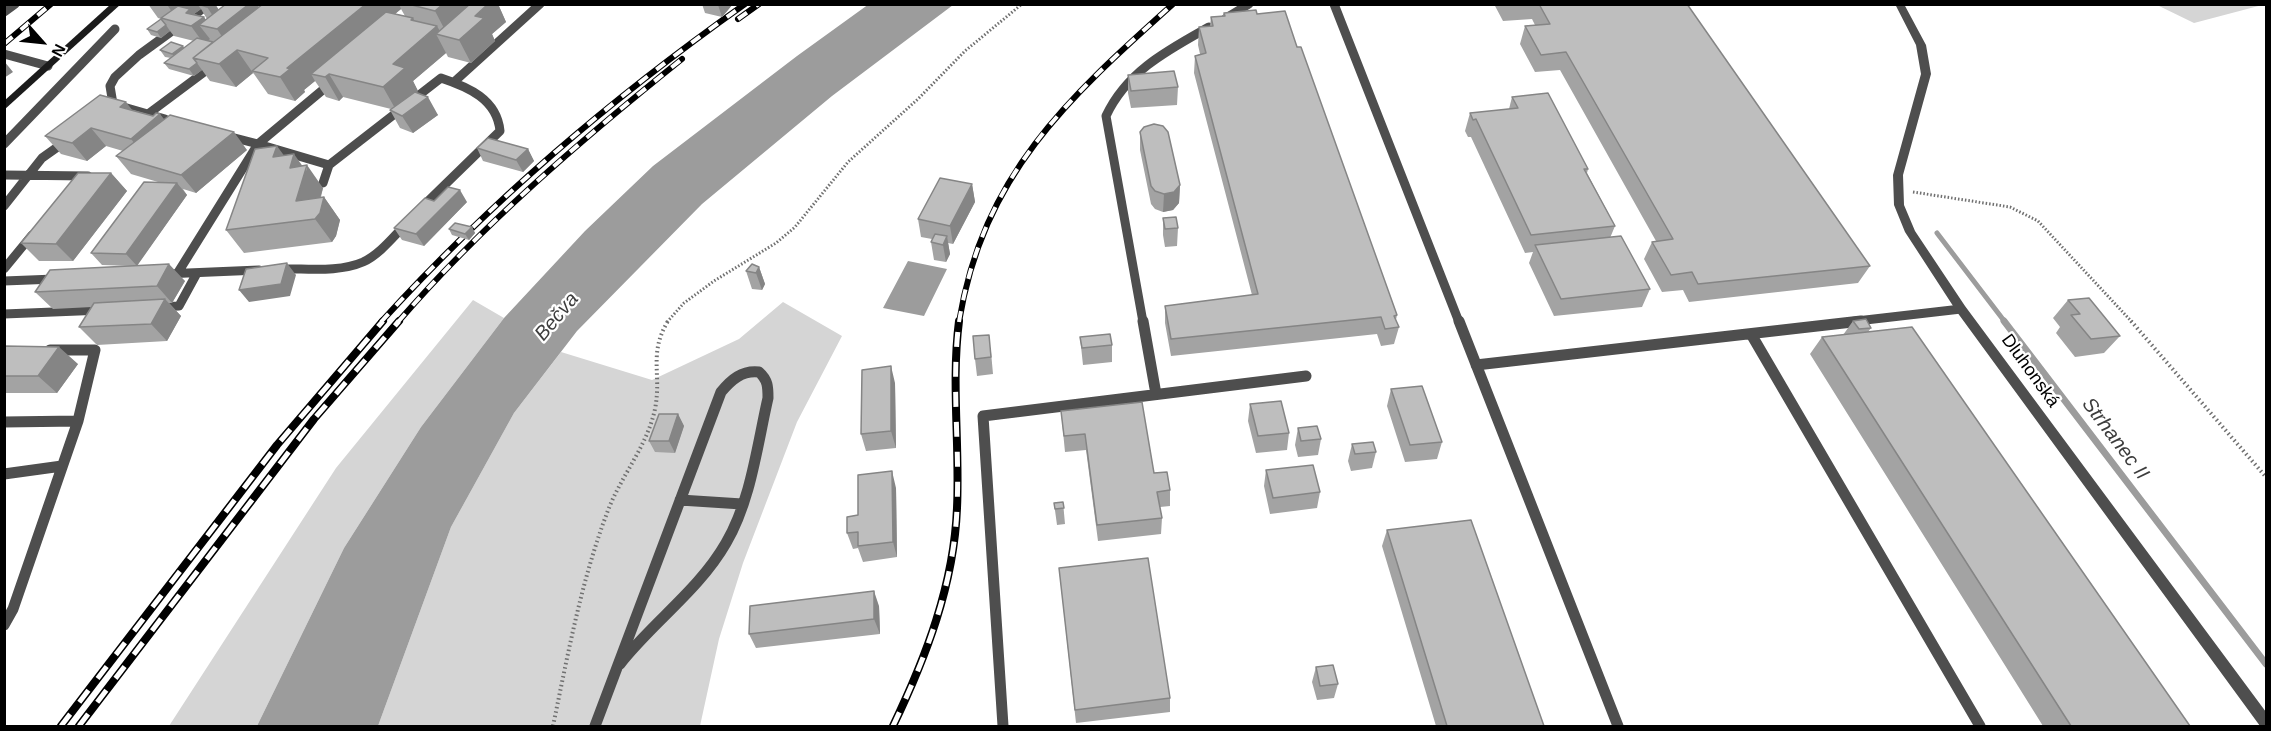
<!DOCTYPE html>
<meta charset="utf-8">
<style>
body{margin:0}
#map{position:relative;width:2271px;height:731px;overflow:hidden;background:#fff;font-family:Arial,sans-serif}
canvas{display:block}
.frame{position:absolute;inset:0;border:6px solid #000;pointer-events:none}
.north{position:absolute;left:12px;top:12px;width:60px;height:60px;-webkit-text-stroke:4px #fff;paint-order:stroke;rotate:117deg;font-size:16px;font-weight:700;line-height:24px;text-align:center;color:#000}
.north::after{content:'';display:block;margin:auto;width:21px;height:27px;background:#000;clip-path:polygon(50% 0,100% 100%,50% 72%,0 100%)}
</style>
<div id="map">
<canvas width="2271" height="731"></canvas>
<div class="frame"></div>
<div class="north">N</div>
</div>
<script>
const ctx = document.querySelector('canvas').getContext('2d');
ctx.lineJoin = 'round';
function paint(path, color) { ctx.fillStyle = color; ctx.fill(path, 'evenodd'); }
function trace(path, color, width, dash) { ctx.strokeStyle = color; ctx.lineWidth = width; ctx.lineCap = dash ? 'butt' : 'round'; ctx.setLineDash(dash || []); ctx.stroke(path); }
function label(font, color, halo, rows, align = 'center') {
  ctx.font = font + ' Arial,sans-serif'; ctx.lineWidth = 4.5; ctx.setLineDash([]); ctx.textBaseline = 'middle'; ctx.strokeStyle = halo; ctx.fillStyle = color; for (const [text, x, y, turn = 0] of rows) {
    ctx.save(); ctx.translate(x, y); ctx.rotate((+turn || 0) * Math.PI / 180); ctx.textAlign = isNaN(turn) ? turn : align; if (halo) ctx.strokeText(text, 0, 0); ctx.fillText(text, 0, 0); ctx.restore();
  }
}
const green = new Path2D(`
 M2266,4L2194,23L2157,5V4Z
 M473,300L504,318L421,427L344,548L257,726H169L336,468Z
 M783,302L842,336L797,422L743,563L719,639L700,726H378L451,527L514,413L561,352L652,380L739,339Z`);
const water = new Path2D(`
 M869,4L953,5L832,96L702,204L577,331L514,413L451,527L378,726H257L344,548L421,427L504,318L585,231L653,166L797,56Z
 M908,261L947,269L924,316L883,308Z`);
const streamFar1 = new Path2D(`
 M1937,233L2005,322`);
const stream = new Path2D(`
 M2004,321L2266,664`);
const pathFar1 = new Path2D(`
 M1913,192L2010,207L2038,221L2132,322
 M667,322L684,303L714,281L776,243L795,227L848,162L918,99L965,51L1022,4`);
const path = new Path2D(`
 M2131,321L2266,477
 M553,726C568,654 581,582 607,513C620,477 647,447 655,409C662,374 648,354 668,321`);
const serviceFar1 = new Path2D(`
 M1334,4L1459,322
 M4,12L15,4
 M1226,18L1249,4
 M4,54L48,66
 M454,82L540,4
 M113,104L110,86L115,77L139,55L209,4
 M120,106L165,119
 M148,114L215,64
 M4,144L115,29
 M258,144L331,83
 M258,144L329,165L323,183
 M329,165L441,78C468,87 497,99 500,131L421,208
 M4,175L88,176
 M4,206L42,158L66,141
 M4,269L32,235
 M278,269C305,268 338,273 363,262C380,254 393,237 406,224
 M164,274L259,270
 M177,274L258,144L227,136
 M4,281L55,279
 M157,307L179,306L197,273
 M4,314L103,310
 M1143,322L1106,116C1127,71 1168,50 1209,27
 M1848,322L1961,309`);
const service = new Path2D(`
 M1143,321L1156,394
 M1459,321L1618,726
 M1751,334L1980,726
 M1476,365L1861,321
 M4,422L78,421L95,350H50
 M4,474L62,466
 M680,500L742,504
 M4,625L13,609L78,421
 M595,726L721,392C731,380 742,370 759,372C768,380 768,387 768,398C757,446 751,500 726,543C699,590 653,622 620,664
 M1003,726L983,416L1306,376`);
const minor = new Path2D(`
 M1895,4H1904L1926,45L1931,74L1903,175L1904,205L1915,231L1965,306L2266,712V726H2260L1957,312L1905,232L1894,205L1893,175L1921,74L1916,45Z`);
const secondary = new Path2D(`
 M111,4H121L4,110V101Z`);
const railFar1 = new Path2D(`
 M738,19L759,4
 M4,44L51,4
 M381,322C492,200 611,99 745,4
 M398,322C483,224 581,140 682,59
 M959,322C983,175 1067,99 1173,4`);
const rail = new Path2D(`
 M61,726L277,445L383,321
 M79,726L314,419L399,321
 M893,726C926,657 954,585 957,508C960,445 951,384 959,321`);
const wall = new Path2D(`
 M148,4H215L219,10L224,6L223,4H257L259,7L263,4H498L506,22L492,34L495,41L471,63L448,57L446,53L413,81L418,91L416,92L438,115L413,133L400,128L390,110L391,109L343,97L339,101L326,97L315,81L304,90L305,92L295,101L268,94L254,74L253,73L236,87L210,81L202,70L194,76L169,69L164,63L171,58L165,57L160,50L185,48L194,41L174,36L170,31L161,38L151,35L147,29L161,19L158,18ZM201,9L207,19L206,20L204,17L194,14ZM401,9L405,16L395,14Z
 M702,4H733L722,17L705,13Z
 M1494,4H1687L1870,266L1858,283L1689,302L1683,290L1662,292L1644,259L1652,242L1656,241L1560,70L1535,72L1520,44L1525,26L1535,25L1532,19L1503,21Z
 M1224,13L1257,14L1297,47L1397,315L1396,320L1399,327L1394,344L1381,346L1377,334L1171,356L1165,323V306L1252,295L1194,73L1195,56L1200,54L1198,45L1199,27L1210,26L1211,17L1223,16Z
 M1128,75L1178,87L1177,105L1131,108L1128,93Z
 M1512,97L1588,169L1587,173L1615,226L1610,238L1650,289L1642,307L1554,316L1529,263L1533,252L1525,253L1471,137H1468L1465,131L1470,113L1509,109Z
 M133,110L164,119L247,150L196,193L183,189L187,195L137,265L185,281L172,303H169L181,316L167,341L97,345L79,327L92,307L53,309L35,292L132,266L102,265L91,253L158,182L131,174L116,156L123,151L106,146L87,161L61,154L45,136Z
 M1140,132L1180,185L1179,203L1173,210L1163,212L1155,209L1151,204L1140,150Z
 M477,148L528,149L534,161L523,172L483,161Z
 M284,155L302,166L323,188L321,197H324L340,220L336,236L332,242L244,253L226,230Z
 M111,173L127,191L73,261H39L21,243Z
 M972,184L975,202L953,244L948,243L950,254L946,262L934,260L931,242L932,239L921,237L918,219Z
 M434,201L467,202L424,246L402,240L394,228Z
 M1163,218L1178,228L1177,246L1165,247L1163,235Z
 M472,227L475,233L469,240L452,235L449,229Z
 M759,267L765,284L762,290L752,289L746,271Z
 M2068,300L2120,336L2104,353L2075,357L2056,333L2060,327L2053,318Z
 M1853,321L1871,328L1868,332L2190,726H2043L1810,354L1822,337L1843,335Z
 M1080,337L1112,345V362L1083,365Z
 M4,346L78,364L57,393H4Z
 M991,352L993,374L977,376L975,359Z
 M895,383L896,448L866,451L861,434Z
 M1391,389L1442,442L1437,459L1405,462L1387,406Z
 M1250,404L1289,433L1287,450L1256,453L1248,421Z
 M1061,411L1154,473L1170,490V506L1160,507L1162,518L1161,534L1098,541L1086,450L1065,452Z
 M678,414L684,426L675,453L655,452L649,441Z
 M1298,428L1321,439L1318,455L1298,457L1295,445Z
 M1352,444L1376,452L1372,468L1351,471L1348,461Z
 M1266,470L1320,492L1317,508L1270,514L1264,486Z
 M896,488L897,557L863,562L858,548L853,549L847,533L858,515Z
 M1063,502L1065,524L1057,525L1054,503Z
 M1387,530L1544,726H1436L1382,546Z
 M1059,568L1170,698V712L1076,723Z
 M879,606L880,634L756,648L749,634Z
 M1316,667L1338,684L1334,698L1317,700L1312,682Z`);
const shadedWall = new Path2D(`
 M170,4H207L198,5L201,9L194,14L204,17L211,28L199,25L210,39L204,44L191,26L189,17L180,24L168,6Z
 M210,4H215L225,20L219,25L207,7Z
 M249,4H257L266,19L229,47L217,29Z
 M366,4H399L401,9L320,76L311,74L315,81L304,90L305,92L295,101L280,77L287,68Z
 M443,4H481L447,34L435,11Z
 M488,4H498L506,22L492,34L495,41L471,63L459,40L475,16Z
 M733,4L722,17L718,5Z
 M413,18L424,38L437,26L442,35L436,34L446,53L413,81L418,91L396,110L383,87L411,20Z
 M166,25L170,31L161,38L157,32Z
 M183,46L187,52L177,60L172,54Z
 M237,50L253,73L236,87L219,64Z
 M4,61L13,72L4,78Z
 M197,63L202,70L194,76L189,69Z
 M329,74L343,97L339,101L325,77Z
 M428,97L438,115L413,133L402,116Z
 M126,102L140,120L120,107Z
 M160,114L174,132L146,157L131,139Z
 M91,128L106,146L87,161L72,143Z
 M234,132L247,150L196,193L181,175Z
 M277,146L291,165L294,154L306,171L307,165L323,188L314,219L296,201L273,157Z
 M528,149L534,161L523,172L516,160Z
 M111,173L127,191L73,261L56,244Z
 M177,183L187,195L137,266L126,254Z
 M972,184L975,202L953,244L950,226Z
 M1180,185L1179,203L1173,210L1163,212L1164,194Z
 M460,190L467,202L424,246L416,234Z
 M324,197L340,220L336,236L332,242L315,219Z
 M472,227L475,233L469,240L465,234Z
 M947,236L950,254L946,262L943,245Z
 M287,263L296,275L290,296L249,302L239,290Z
 M169,264L185,281L172,303L157,286Z
 M759,267L765,284L762,290L756,273Z
 M165,299L181,316L167,341L151,324Z
 M59,347L78,364L57,393L38,376Z
 M891,366L895,383L896,448L891,431Z
 M678,414L684,426L675,453L669,441Z
 M892,471L896,488L897,557L893,542Z
 M874,591L879,606L880,634L874,619Z`);
const building = new Path2D(`
 M198,4H210L207,7Z
 M226,4H249L217,29L199,25Z
 M263,4H366L287,68L290,69L280,77L252,71L268,58L237,50L219,64L193,58Z
 M408,4H443L435,11Z
 M470,4H488L475,16L484,18L459,40L436,34Z
 M1539,4H1687L1870,266L1698,284L1692,272L1671,275L1652,242L1673,239L1566,52L1541,55L1525,26L1550,24Z
 M178,6L190,9L186,13L204,17L191,26L161,18Z
 M1256,10L1257,14L1285,11L1297,47H1301L1397,315L1394,316L1399,327L1385,329L1381,317L1171,339L1165,306L1258,294L1195,56L1206,53L1199,27L1213,26L1211,17L1225,16L1224,13Z
 M386,12L413,18L411,20L437,26L393,64L405,68L383,87L329,74L325,77L311,74Z
 M161,19L166,25L157,32L147,29Z
 M197,38L213,42L193,58L197,63L189,69L164,63Z
 M171,42L183,46L172,54L160,50Z
 M1174,71L1178,87L1131,91L1128,75Z
 M415,92L428,97L402,116L390,110Z
 M1548,93L1588,169H1584L1615,226L1531,235L1476,119L1473,120L1470,113L1518,108L1512,97Z
 M100,95L126,102L120,107L153,116L156,113L160,114L131,139L91,128L72,143L45,136Z
 M170,115L234,132L181,175L116,156Z
 M1154,124L1163,126L1168,132L1180,185L1174,192L1164,194L1155,191L1151,186L1140,132L1144,127Z
 M488,138L528,149L516,160L477,148Z
 M277,146L273,157L294,154L290,168L307,165L296,201L324,197L320,213L315,219L226,230L255,149Z
 M78,173H111L56,244L21,243Z
 M940,178L972,184L950,226L918,219Z
 M144,182L177,183L126,254L91,253Z
 M448,187L460,190L416,234L394,228L425,198L434,201Z
 M1176,217L1178,228L1165,229L1163,218Z
 M455,223L472,227L465,234L449,229Z
 M935,234L947,236L943,245L931,242Z
 M1621,236L1650,289L1561,299L1535,245Z
 M287,263L281,284L239,290L246,269Z
 M169,264L157,286L35,292L50,270Z
 M752,264L759,267L756,273L746,271Z
 M2089,298L2120,336L2091,339L2071,315L2080,314L2068,300Z
 M165,299L151,324L79,327L94,303Z
 M1866,319L1871,328L1859,329L1853,321Z
 M1912,327L2190,726H2071L1822,337Z
 M1110,334L1112,345L1082,348L1080,337Z
 M989,335L991,357L975,359L973,336Z
 M4,346L59,347L38,376H4Z
 M891,366V431L861,434L862,370Z
 M1422,386L1442,442L1410,445L1391,389Z
 M1281,401L1289,433L1258,436L1250,404Z
 M1142,402L1154,473L1167,472L1170,490L1157,492L1162,518L1097,525L1085,434L1064,436L1061,411Z
 M659,414H678L669,441H649Z
 M1317,426L1321,439L1301,441L1298,428Z
 M1373,442L1376,452L1355,454L1352,444Z
 M1313,465L1320,492L1273,498L1266,470Z
 M892,471L893,542L858,546V532L847,533V517L858,515V475Z
 M1063,502L1064,508L1055,509L1054,503Z
 M1471,520L1544,726H1447L1387,530Z
 M1148,558L1170,698L1075,710L1059,568Z
 M874,591V619L749,634L750,606Z
 M1333,665L1338,684L1320,686L1316,667Z`);
const streetNames = [
 ["Dluhonská",2030,371,54]
];
const waterNames = [
 ["Bečva",557,317,-50],
 ["Strhanec II",2115,439,53]
];
paint(green, '#d5d5d5');
paint(water, '#9c9c9c');
trace(streamFar1, '#9c9c9c', 5);
trace(stream, '#9c9c9c', 7);
trace(pathFar1, '#707070', 3, [1.5, 2]);
trace(path, '#707070', 4, [1.5, 3]);
trace(serviceFar1, '#4e4e4e', 9);
trace(service, '#4e4e4e', 11);
paint(minor, '#4e4e4e');
paint(secondary, '#1b1b1b');
trace(railFar1, '#000', 6);
trace(rail, '#000', 8);
trace(railFar1, '#fff', 4, [11]);
trace(rail, '#fff', 5, [15]);
paint(wall, '#a3a3a3');
paint(shadedWall, '#858585');
paint(building, '#bebebe');
trace(building, '#858585', 1.5);
label('18px', '#000', '#fff', streetNames);
label('italic 20px', '#3d3d3d', '#fff', waterNames);
</script>
